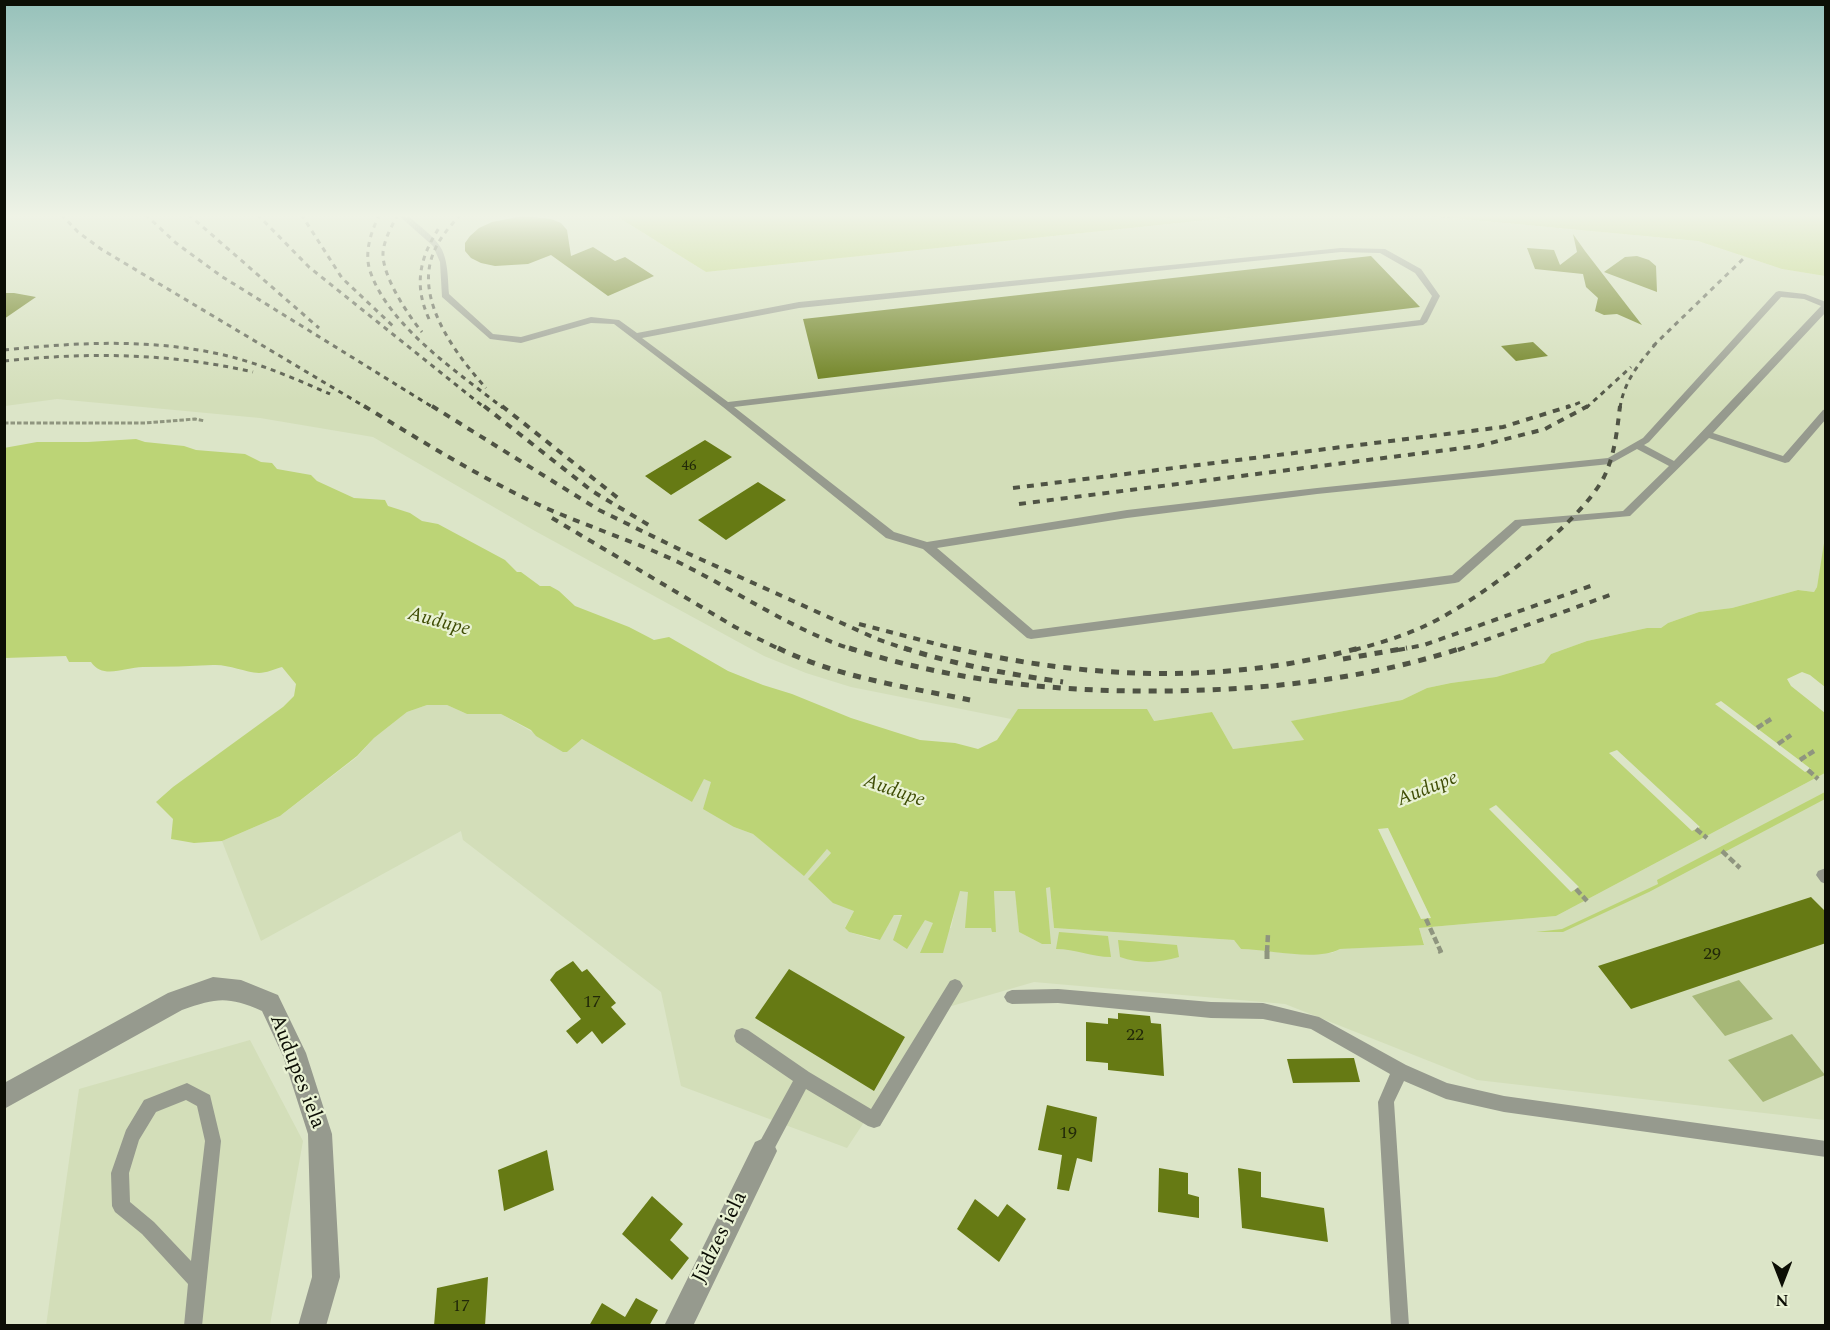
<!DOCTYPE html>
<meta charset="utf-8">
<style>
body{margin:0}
#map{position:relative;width:1830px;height:1330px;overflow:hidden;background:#dce5c8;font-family:Spectral,serif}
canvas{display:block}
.frame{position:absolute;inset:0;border:6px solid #0c0e05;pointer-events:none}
.north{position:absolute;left:1752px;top:1252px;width:60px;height:60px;-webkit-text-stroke:4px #e9f2d4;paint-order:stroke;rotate:180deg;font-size:16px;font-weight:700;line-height:24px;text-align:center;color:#0c0e05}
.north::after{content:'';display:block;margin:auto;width:21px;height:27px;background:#0c0e05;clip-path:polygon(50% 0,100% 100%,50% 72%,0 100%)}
</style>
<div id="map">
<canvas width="1830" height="1330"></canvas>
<div class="frame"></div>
<div class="north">N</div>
</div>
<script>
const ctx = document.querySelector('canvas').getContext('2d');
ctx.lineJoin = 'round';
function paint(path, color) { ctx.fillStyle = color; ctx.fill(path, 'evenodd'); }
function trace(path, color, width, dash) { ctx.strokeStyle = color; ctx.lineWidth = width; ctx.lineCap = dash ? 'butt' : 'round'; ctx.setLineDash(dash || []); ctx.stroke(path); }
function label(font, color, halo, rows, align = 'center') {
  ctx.font = font + ' Spectral,serif'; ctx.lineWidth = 4.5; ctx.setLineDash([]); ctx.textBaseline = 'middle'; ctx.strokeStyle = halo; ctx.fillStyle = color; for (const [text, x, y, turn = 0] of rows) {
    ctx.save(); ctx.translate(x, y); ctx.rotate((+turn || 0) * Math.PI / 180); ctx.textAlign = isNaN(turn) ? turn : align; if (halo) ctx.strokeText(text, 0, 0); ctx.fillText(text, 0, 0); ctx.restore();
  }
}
const built = new Path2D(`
 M4,214H613L706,272L1266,214H1408L1698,241L1782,269L1825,276L1826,537L1817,587L1814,592L1798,590L1732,608L1699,612L1668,623L1661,628H1647L1587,641L1551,654L1544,663L1496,677L1451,683L1427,688L1402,700L1292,721L1304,740L1233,749L1212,712L1153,721L1019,709L1011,719L851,687L806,673L764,656L535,531L373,437L260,418L57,399L5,406Z
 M427,705H447L467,714H501L567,752L582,739L692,802L704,778L712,782L734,827L753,834L804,875L827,849L831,853L809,879L854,911L845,927L849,932L875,940H880L894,915L925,919L951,928L959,891H968L996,932L994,891H1016L1019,932L1042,944H1050L1046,887H1050L1054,928L1234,940L1241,949H1263L1282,953H1332L1340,949L1424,944L1419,928L1556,916L1825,773V1120L1477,1080L1285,1004L1034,982L938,1010L847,1148L681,1086L661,992L463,840L461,831L261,941L222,841L280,816L357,757L374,738L407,712Z
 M250,1040L303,1141L270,1325L46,1326L79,1089Z`);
const green = new Path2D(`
 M1739,980L1773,1019L1725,1036L1692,996Z
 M1792,1034L1825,1075L1763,1102L1728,1060Z`);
const water = new Path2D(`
 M613,214H1266L706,272Z
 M1408,214H1825V276L1782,269L1698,241Z
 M136,439L145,442L184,446L196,450L245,454L261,462L272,463L277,469L311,475L317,481L354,498L385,500L388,506L410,513L422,521L438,524L505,560L517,572H521L540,586H550L559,591L575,606L629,627L654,640L669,637L728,671L763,685L792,694L851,718L920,740L955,743L978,749L997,740L1018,709H1147L1154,721L1212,712L1233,749L1304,740L1291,721L1402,700L1427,688L1451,683L1496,677L1544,663L1551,654L1587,641L1647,628H1661L1668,623L1699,612L1732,608L1798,590L1814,592L1817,587L1825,537V773L1556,916L1419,928L1424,945L1340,949C1315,962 1269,949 1241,949L1234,940L1054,928L1050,887L1046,888L1051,944H1042L1019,932L1015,891H994L996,932H992L991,928H965L968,892L960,891L943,953H920L933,923L925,920L907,949L893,940L902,915H894L880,940L849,932L845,928L854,911L833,903L808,879L831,853L827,849L804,876L753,834L734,827L703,809L711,782L704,779L692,802L582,739L567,752H563L536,736L531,730L501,714H467L447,705H427L407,712L374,738L357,756L280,816L222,841L194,843L171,839L173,819L156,802L173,787L283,707L294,696L296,684L282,667C275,669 266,673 259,673C244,672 228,664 213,665C189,666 167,667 143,667C125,667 103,680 91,662H69L66,656L5,658L4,448L37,442H88Z
 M1825,792V799L1649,892L1563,932H1536L1562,929L1658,884L1657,880Z
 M1059,932L1108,936L1111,957C1092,957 1075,949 1056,949Z
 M1118,940L1177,945L1179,957C1159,963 1140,964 1120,957Z`);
const pier = new Path2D(`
 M1802,672L1810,675L1825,687V713L1791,686L1787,679Z
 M1721,701L1778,744L1811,769L1805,772L1715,704Z
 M1617,750L1700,827L1692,831L1609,753Z
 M1496,805L1579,887L1571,892L1489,809Z
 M1388,828L1431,918L1421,919L1378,829Z`);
const building = new Path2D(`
 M523,216L551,219L561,223L567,230L571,256L593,247L615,261L625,257L654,276L608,296L551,255L528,264L495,266L481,263L471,258L465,251V243L470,236L479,228L492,222Z
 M1573,234L1585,251L1642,325L1617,314L1604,315L1595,311L1598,298L1586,287L1583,274L1535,269L1527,248L1554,250L1560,265L1577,252Z
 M1371,256L1420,307L818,379L803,319Z
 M1637,256L1649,260L1656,266L1657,292L1604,272L1625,257Z
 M4,293H14L36,297L4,319Z
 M1533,342L1548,356L1516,361L1501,346Z
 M705,440L732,457L671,495L645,476Z
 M758,482L786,500L726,540L698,520Z
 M1811,897L1826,912V943L1631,1009L1598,966Z
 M573,961L582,972L587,969L616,1003L611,1007L626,1024L602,1044L592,1031L577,1044L566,1031L581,1019L550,980L556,972Z
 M789,969L905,1037L874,1091L755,1018Z
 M1118,1013L1150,1016L1151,1023L1161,1024L1164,1076L1108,1070V1063L1086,1061V1022L1108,1024V1018L1118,1019Z
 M1354,1058L1360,1082L1293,1083L1287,1059Z
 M1047,1105L1097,1117L1092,1162L1077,1158L1069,1191L1057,1189L1062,1155L1038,1150Z
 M547,1150L554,1190L504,1211L498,1170Z
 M1159,1168L1188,1173V1194L1199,1197V1218L1158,1212Z
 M1238,1168L1261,1172V1197L1324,1208L1328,1242L1242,1228Z
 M652,1196L683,1224L670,1240L689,1258L672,1280L622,1234Z
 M975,1199L998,1217L1007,1204L1026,1219L999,1262L957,1229Z
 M488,1277L485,1326H434L437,1288Z
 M636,1298L658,1310L649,1326H589L602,1303L625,1317Z`);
const pathFar2 = new Path2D(`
 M4,423H145L195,419L205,421`);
const pathFar1 = new Path2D(`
 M1757,728L1771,719
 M1778,744L1791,735
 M1800,760L1814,751
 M1808,770L1818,779
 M1696,829L1707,838
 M1722,851L1740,868
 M1576,889L1587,901
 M1426,919L1441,952
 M1267,952L1268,934`);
const path = new Path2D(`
 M1440,951L1441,953
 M1267,959V951`);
const lane = new Path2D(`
 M397,214H406C443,246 447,244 449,294L493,334L521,337L591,317L619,320L637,333L799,302L1341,248L1385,249L1421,269L1440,296L1427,322L1423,325L734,407L894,532L927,542L1127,510L1317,488L1608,458L1643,438L1776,292L1779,291L1805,294L1826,302V312L1713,433L1783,456L1823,410L1826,409V419L1789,462L1785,463L1709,438L1630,516L1522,526L1459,582L1455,583L1031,639L1027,638L923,549L886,538L723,407L614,324L591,323L521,343L490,339L442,297L440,262L433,246ZM1341,252L1380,253L1415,273L1432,296L1420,320L728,402L642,338L799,308ZM1781,297L1804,299L1821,306L1674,461L1644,445L1649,442ZM1637,449L1669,466L1623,511L1515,520L1452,575L1033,630L937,548L1127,518L1317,494L1610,464Z
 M1826,868V884L1821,882L1816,875L1818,871Z
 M955,979L960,981L963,986L960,991L880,1126L874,1128L868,1126L806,1089L770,1157L764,1159L758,1157L756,1151L758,1145L793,1081L736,1042L734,1036L736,1030L742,1028L748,1030L809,1072L871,1109L950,981Z
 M1058,989L1211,1002L1263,1003L1319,1017L1406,1065L1447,1083L1504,1096L1826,1141V1157L1504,1112L1446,1099L1404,1081L1394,1102L1409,1326H1391L1378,1102L1390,1074L1311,1029L1263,1019L1211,1018L1058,1003L1012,1004L1007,1002L1004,997L1007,992L1012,990Z
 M187,1083L210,1095L221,1141L202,1326H184L188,1284L142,1234L115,1212L112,1206L111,1173L126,1130L144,1100ZM186,1100L197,1106L205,1141L191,1261L154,1222L130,1202L129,1173L139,1140L156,1112Z`);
const street = new Path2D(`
 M213,977L241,980L278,995L306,1053L332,1134L340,1277L326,1326H298L312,1277L308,1134L283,1056L262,1011C227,996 217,998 182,1010L4,1109V1083L168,993Z
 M764,1138L773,1142L777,1151L693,1326H664L755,1142Z`);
const railFar2 = new Path2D(`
 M61,214L78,232L101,249L367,408
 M145,214L176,243L221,276L434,408
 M188,214L319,328
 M257,214L309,267L485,408
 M301,214L342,278L394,327
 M380,214C371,231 364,252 370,271C389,327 459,373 503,408
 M398,214C392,226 384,239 383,253C382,276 408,315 422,332
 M461,214C448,228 436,242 431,260C418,305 458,357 486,388
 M429,319C413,284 420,256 441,225
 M1653,346L1743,259
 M4,350C80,342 157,338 232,357C266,366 298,380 330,394
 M4,361C88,352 170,353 253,372
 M1566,408L1581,402
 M1586,408L1631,367
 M1620,408C1624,380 1641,361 1659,340`);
const railFar1 = new Path2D(`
 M364,406C420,440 476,475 535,503C582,525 632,540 678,562C737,591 792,630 854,650
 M432,406L599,510L687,553L877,639L909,650
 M484,406L592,491L652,527
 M502,406L618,498
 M1013,488L1503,427L1570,406
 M1019,504L1479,446L1545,429L1588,406
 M552,518L735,627L781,650
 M859,624L960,650
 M1354,650C1380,643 1407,635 1431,623C1480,599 1579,525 1604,477C1615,454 1617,431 1620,406
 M1398,650L1424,645L1596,584
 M1458,650L1610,595`);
const rail = new Path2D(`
 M778,648C837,677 906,687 970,700
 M849,648C952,681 1055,692 1163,691C1265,690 1364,680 1462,648
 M904,648C956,665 1009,674 1063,682
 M953,648C1087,679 1226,685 1359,648
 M1343,659L1407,648`);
const numberNames = [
 ["46",689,467]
];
const nearNumbernames = [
 ["29",1712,955],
 ["17",592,1003],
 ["22",1135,1036],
 ["19",1068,1134],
 ["17",461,1307]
];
const waterNames = [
 ["Audupe",439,623,15],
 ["Audupe",1428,790,-22],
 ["Audupe",894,792,19]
];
const nearStreetnames = [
 ["Audupes iela",296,1072,69],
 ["Jūdzes iela",721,1238,-64]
];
paint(built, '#d3deb9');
paint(green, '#a7b878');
paint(water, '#bcd476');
paint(pier, '#dce5c8');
paint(building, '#667a14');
trace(pathFar2, '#8f957f', 3, [4.5, 2]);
trace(pathFar1, '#8f957f', 4.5, [7, 3]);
trace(path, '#8f957f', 5, [8, 4.5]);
paint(lane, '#969a8e');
paint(street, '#969a8e');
trace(railFar2, '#4f5344', 3, [5, 5]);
trace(railFar1, '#4f5344', 4, [7, 7]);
trace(rail, '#4f5344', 5, [8, 8]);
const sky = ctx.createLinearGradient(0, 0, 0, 400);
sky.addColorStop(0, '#96c1ba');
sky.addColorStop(0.54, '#eff3e6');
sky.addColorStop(1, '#eff3e600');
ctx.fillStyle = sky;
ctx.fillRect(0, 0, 1830, 400);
label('15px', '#222909', null, numberNames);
label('18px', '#222909', null, nearNumbernames);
label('italic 20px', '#3f4d05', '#e9f2d4', waterNames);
label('21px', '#0c0e05', '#e9f2d4', nearStreetnames);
</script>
